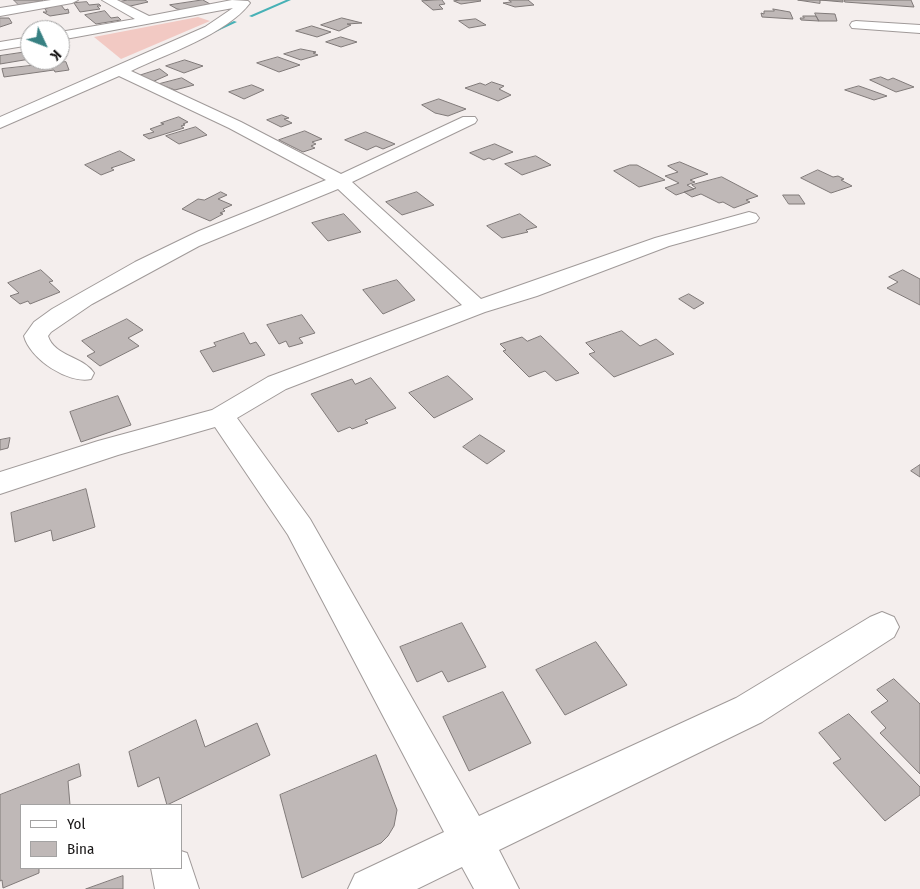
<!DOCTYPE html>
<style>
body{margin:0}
#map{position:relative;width:920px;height:889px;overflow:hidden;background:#f4eeed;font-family:"Fira Sans Condensed",sans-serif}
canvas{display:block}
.legend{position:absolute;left:20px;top:804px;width:162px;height:65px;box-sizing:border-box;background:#fff;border:1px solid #a3a2a2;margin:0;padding:6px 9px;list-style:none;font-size:15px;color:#191717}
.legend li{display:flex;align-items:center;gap:10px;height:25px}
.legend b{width:25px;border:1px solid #a3a2a2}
.north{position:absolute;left:20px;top:20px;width:50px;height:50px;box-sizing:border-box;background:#fff;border:1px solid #a3a2a2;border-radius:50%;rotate:133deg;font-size:14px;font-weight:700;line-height:20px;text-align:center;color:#191717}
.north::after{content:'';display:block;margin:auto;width:18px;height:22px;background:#378082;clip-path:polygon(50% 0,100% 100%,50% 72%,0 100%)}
</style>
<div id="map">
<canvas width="920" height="889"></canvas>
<ul class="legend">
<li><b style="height:6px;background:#fff"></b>Yol</li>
<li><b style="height:14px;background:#bfb8b7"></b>Bina</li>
</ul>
<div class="north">K</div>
</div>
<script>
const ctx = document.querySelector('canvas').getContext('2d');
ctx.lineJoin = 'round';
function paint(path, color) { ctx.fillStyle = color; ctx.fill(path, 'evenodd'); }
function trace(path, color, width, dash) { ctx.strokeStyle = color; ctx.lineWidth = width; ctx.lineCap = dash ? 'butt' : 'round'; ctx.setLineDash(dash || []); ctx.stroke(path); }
const green = new Path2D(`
 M198,17L210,21L121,59L94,37Z`);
const stream = new Path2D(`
 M286,0H291L252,17L249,16Z
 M234,21L237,22L209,35L206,34Z`);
const building = new Path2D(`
 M14,0H42L43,1L19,5Z
 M128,0H145L148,2L126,7L118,2Z
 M203,0L210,4L184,10L177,9L170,5Z
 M442,0L445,4L439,5L443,9L433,10L422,1Z
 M461,0H480L481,1L461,4L454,1Z
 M509,0H528L534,5L515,7L503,3L511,2Z
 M798,0H843V2L820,0V3Z
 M845,0H911L914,7L845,2Z
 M87,2L89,5L99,4L101,6H97L100,9L80,12L74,3Z
 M61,5L65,10L68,9L69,13L50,16L43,12H47L45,9L50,7Z
 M773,9L790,12L793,19L762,17L761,13L764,14V11H774Z
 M105,11L111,18L118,17L121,20L96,24L85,15Z
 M815,13L835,14L837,21H819Z
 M803,16H816L819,21L801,20L800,18H804Z
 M0,18H9L12,23L0,27Z
 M342,18L362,23L347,24L351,25L339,31L321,25Z
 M476,19L486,25L469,28L459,21Z
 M312,26L331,32L317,37L296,31Z
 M341,37L357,42L341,47L326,42Z
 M301,49L316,52L313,53L318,55L301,60L284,54Z
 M25,52L30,53V59L0,64V56Z
 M278,57L300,65L279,72L257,63Z
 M185,60L203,66L184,73L166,66Z
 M66,62L69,70L55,72L54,70L4,77L2,69Z
 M160,69L168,75L152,82L138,76Z
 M881,77L888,80L893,78L914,87L896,92L870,80Z
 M182,78L194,85L175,90L159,84Z
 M492,82L504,86L499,89L511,95L498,101L465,88L480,83L485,85Z
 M252,85L264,90L244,99L229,92Z
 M859,86L887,96L874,100L845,90Z
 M439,99L466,109L448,116L435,113L422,105Z
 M282,115L289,118L284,119L292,123L281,127L267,120Z
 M179,117L188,122L183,124L185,125L181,126L184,128L149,139L143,135L154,132L150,129L164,124L161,123Z
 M196,127L207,135L179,144L166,136Z
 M305,131L322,139L312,142L316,144L311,146L315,148L303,152L279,140Z
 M366,132L395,144L383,149L376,146L367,150L345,140Z
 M495,144L513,152L493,160L489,158L484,160L470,153Z
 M120,151L135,160L111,168L114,170L101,175L85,165Z
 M536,156L551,165L522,175L505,164Z
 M680,162L708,174L690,180L695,182L687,185L694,189L676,195L665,188L679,183L665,176L678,172L668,166Z
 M630,165H637L665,180L639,187L614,171Z
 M818,170L833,177L838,176L844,179L841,180L852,186L831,193L801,178Z
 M722,177L758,196L746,200L750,202L734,208L723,202L719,203L701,194L692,197L684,192L696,188L692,185Z
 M221,192L227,195L218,199L232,205L223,209L225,211L220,213L223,214L210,221L182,209L198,199L204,200Z
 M417,192L434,205L402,215L386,202Z
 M783,195H799L805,204H789Z
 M344,214L361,232L328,241L312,223Z
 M520,214L537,227L526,230L528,232L502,238L487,226Z
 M41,270L53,281L49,282L60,292L30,304L28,301L20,304L10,296L19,293L8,283Z
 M903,270L920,279V305L887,288L898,282L889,277Z
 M397,280L415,300L383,314L363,290Z
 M689,294L704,303L694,309L679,299Z
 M302,315L315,333L299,338L303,343L289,347L286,341L279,344L267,325Z
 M127,319L143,330L128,338L139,346L100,366L87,356L95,352L82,341Z
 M622,331L640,346L656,339L674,354L614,377L589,354L595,352L586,343Z
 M244,333L250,344L256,342L265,355L213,372L200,351L216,346L214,343Z
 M541,336L579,373L556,381L545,371L529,377L503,351L506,350L500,344L522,337L527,341Z
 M448,376L473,399L434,418L409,393Z
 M371,378L396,408L365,420L368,423L352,429L350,427L338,432L311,394L352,379L355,384Z
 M118,396L131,425L81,442L70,412Z
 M480,435L505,451L487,464L463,447Z
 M10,438L8,448L0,450V440Z
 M920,465V477L911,471Z
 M86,489L95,527L53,541L51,530L15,542L11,513Z
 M462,623L486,667L448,682L442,671L417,682L400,647Z
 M596,642L627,685L565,715L536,670Z
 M894,679L920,704V774L880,733L886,728L871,712L888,701L877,690Z
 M503,692L531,743L469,771L443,717Z
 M849,714L920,787V795L885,821L833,763L841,759L819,733Z
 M196,720L205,747L257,723L270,755L167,805L159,777L138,787L129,752Z
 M376,755L397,810L394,826L388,836L381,843L302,878L280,795Z
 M79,764L81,776L68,781L70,805H21V868H39V873L3,888L2,880L0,881V795Z
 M123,876V889H86Z`);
const minor = new Path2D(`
 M51,0H78L72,3L0,16V8Z
 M102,0H117L149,16L232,0L248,1L250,3C227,34 166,54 131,71L241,122L341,174L463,117H475L477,120L475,123L352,182L481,299L655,238L749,212L756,214L759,218L756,222L669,246L537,296L485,312L286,389L237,418L310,519L479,816L736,698L870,617L882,612L894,617L899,627L894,637L762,722L499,850L519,889H474L462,867L417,889H348L355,874L444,832L288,535L215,427L118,455L0,494V472L98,441L212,410L268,377L462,305L338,189L199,246L92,304L51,332L48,336C54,356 84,357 94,373L91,379C68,384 30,359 24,336L34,322L52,309L135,262L199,231L326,180L229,128L119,76L0,128V117L205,27L233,8L60,40V32L135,19Z
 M856,21L920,25V33L852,28L850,25L852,22Z
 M30,37V45L0,50V42Z
 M181,851L187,853L199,889H155L151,868H181Z`);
paint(green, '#f2c9c3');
paint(stream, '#47b1b6');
paint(building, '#bfb8b7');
trace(building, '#807a79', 1);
trace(minor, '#a09a99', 2);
paint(minor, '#fff');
</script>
